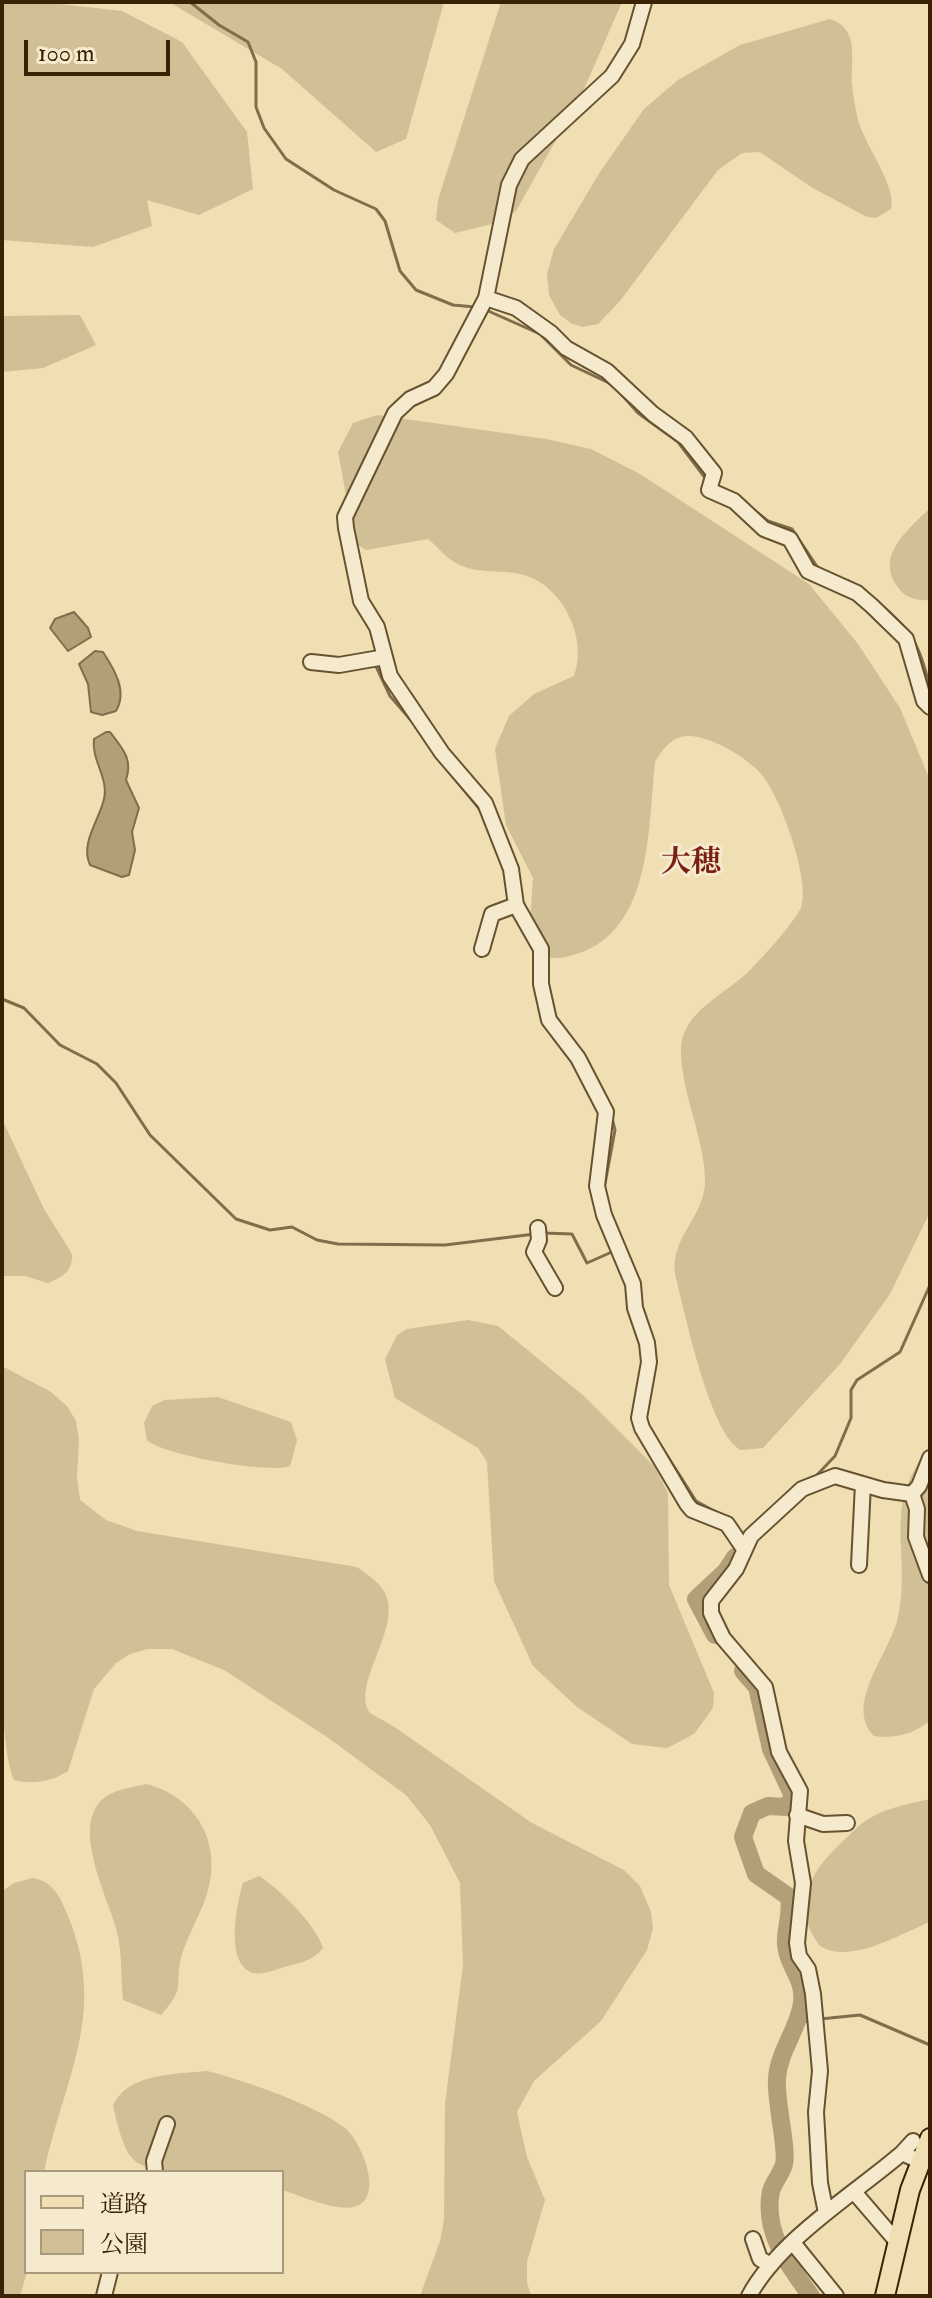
<!DOCTYPE html>
<meta charset="utf-8">
<style>
body{margin:0}
#map{position:relative;width:932px;height:2298px;overflow:hidden;background:#f0dfb3;font-family:"IM FELL Double Pica","Noto Serif JP",serif}
canvas{display:block}
.frame{position:absolute;inset:0;border:4px solid #392304;pointer-events:none}
.legend{position:absolute;left:24px;top:2170px;width:260px;height:104px;box-sizing:border-box;background:#f5eace;border:2px solid #aa9a7d;margin:0;padding:10px 14px;list-style:none;font-size:24px;color:#392304}
.legend li{display:flex;align-items:center;gap:16px;height:40px}
.legend b{width:40px;border:2px solid #aa9a7d}
.scale{position:absolute;left:24px;top:40px;width:146px;height:36px;box-sizing:border-box;border:4px solid #392304;border-top:0;padding-left:10px;font-size:24px;line-height:28px;white-space:nowrap;color:#392304;-webkit-text-stroke:6px #f5eace;paint-order:stroke}
</style>
<div id="map">
<canvas width="932" height="2298"></canvas>
<div class="frame"></div>
<ul class="legend">
<li><b style="height:10px;background:#f0dfb3"></b>道路</li>
<li><b style="height:22px;background:#d1bf95"></b>公園</li>
</ul>
<div class="scale">100 m</div>
</div>
<script>
const ctx = document.querySelector('canvas').getContext('2d');
ctx.lineJoin = 'round';
function paint(path, color) { ctx.fillStyle = color; ctx.fill(path, 'evenodd'); }
function trace(path, color, width, dash) { ctx.strokeStyle = color; ctx.lineWidth = width; ctx.lineCap = dash ? 'butt' : 'round'; ctx.setLineDash(dash || []); ctx.stroke(path); }
function label(font, color, halo, rows, align = 'center') {
  ctx.font = font + ' "IM FELL Double Pica","Noto Serif JP",serif'; ctx.lineWidth = 6; ctx.setLineDash([]); ctx.textBaseline = 'middle'; ctx.strokeStyle = halo; ctx.fillStyle = color; for (const [text, x, y, turn = 0] of rows) {
    ctx.save(); ctx.translate(x, y); ctx.rotate((+turn || 0) * Math.PI / 180); ctx.textAlign = isNaN(turn) ? turn : align; if (halo) ctx.strokeText(text, 0, 0); ctx.fillText(text, 0, 0); ctx.restore();
  }
}
const green = new Path2D(`
 M2,2H43L122,11L182,42L247,132L253,189L199,215L147,200L152,226L93,247L2,240Z
 M169,2H444L406,139L376,152L282,69Z
 M501,2H622L581,96L516,211L496,223L455,233L436,220L438,200Z
 M830,19C861,29 850,61 852,85C853,95 855,106 857,116C862,142 898,187 891,209L876,218L867,217L811,187L760,152L742,153L718,170L620,301L598,324L582,327L571,323L560,315L549,295L547,274L554,249L600,172L644,109L678,80L740,45Z
 M80,315L96,345L43,368L2,372V316Z
 M377,415L546,439L591,449L640,474L809,584L858,644L900,708L930,780V1212L890,1294L840,1364L763,1448L741,1450C710,1436 684,1309 675,1274C670,1238 704,1217 705,1183C706,1141 681,1094 681,1050C681,1011 727,994 750,970C768,951 788,930 801,908C811,881 781,798 762,775C748,758 710,735 687,736C671,737 662,750 655,762C648,823 653,922 585,951C571,956 557,961 542,956L530,922L533,878L506,825L495,749L509,716L534,694L574,676C588,639 564,587 524,575C504,569 482,574 462,566C447,560 440,549 428,539L366,550L355,543L338,452L353,423Z
 M930,508V600C916,601 905,598 897,586C875,555 909,529 930,508Z
 M2,1119L44,1209L72,1254C73,1272 62,1277 48,1283L25,1276H2Z
 M468,1320L498,1326L584,1396L654,1466L668,1493L669,1585L714,1693L713,1708L694,1734L667,1748L632,1744L577,1707L533,1666L494,1581L487,1462L478,1448L395,1398L385,1359L397,1335L407,1329Z
 M2,1366L51,1392L67,1406L76,1421L79,1440L77,1477L80,1500L106,1520L137,1531L357,1567C368,1575 383,1584 387,1598C398,1633 351,1686 370,1713L393,1726L532,1823L624,1870L640,1886L651,1912L653,1928L647,1950L601,2021L534,2081L517,2112L527,2157L545,2200L527,2262V2282L531,2296H420L440,2241L444,2220L445,2104L463,1965L460,1883L430,1825L406,1795L327,1737L224,1670L172,1649H148L130,1654L116,1663L94,1689L68,1771C53,1781 32,1785 14,1780C0,1747 2,1657 2,1617C2,1533 2,1449 2,1366Z
 M218,1397L291,1422L297,1440L290,1466C270,1474 162,1455 147,1440L144,1423L152,1406L165,1400Z
 M930,1447V1721C912,1734 897,1739 874,1736C843,1704 891,1652 898,1617C912,1551 880,1507 930,1447Z
 M146,1784C198,1797 224,1846 206,1897C199,1917 188,1935 182,1954C173,1986 188,1985 161,2015L123,2000C121,1978 122,1953 117,1932C109,1900 79,1844 94,1811C103,1790 126,1789 146,1784Z
 M930,1799V1922C900,1934 850,1965 820,1946C790,1907 809,1873 841,1843C850,1835 859,1824 870,1818C889,1807 909,1804 930,1799Z
 M259,1876C279,1888 317,1926 323,1948C313,1961 299,1963 284,1967C275,1970 262,1975 253,1973C224,1964 237,1903 243,1883Z
 M33,1878C54,1882 60,1897 68,1916C108,2013 64,2078 44,2172H26L27,2272L20,2296H2V1891L14,1883Z
 M207,2071C243,2080 316,2105 345,2128C361,2141 386,2199 354,2207C334,2211 302,2196 282,2190V2172C250,2172 154,2182 133,2159C122,2148 117,2121 113,2106C126,2073 178,2074 207,2071Z`);
const water = new Path2D(`
 M74,612L88,628L91,637L68,651L50,628L55,619Z
 M95,651L103,652C114,669 128,691 116,711L102,715L91,712L88,684L79,664Z
 M106,732H110C123,749 133,759 126,780L139,808L132,832L135,850L129,875L122,877L90,865C80,843 99,821 104,799C109,778 91,760 94,739Z`);
const stream = new Path2D(`
 M190,2L219,25L248,42L256,62V107L264,128L286,159L334,190L376,209L385,221L400,271L416,290L453,305L475,307
 M486,310L540,334L571,365L611,384
 M622,395L638,413L678,442L706,479
 M731,492L768,521L792,529L818,568
 M839,578C858,583 867,593 881,605C913,632 920,646 930,688
 M374,662L390,696L415,725
 M450,773L481,811
 M2,999L24,1008L60,1045L97,1064L116,1083L150,1135L236,1219L270,1230L292,1227L317,1240L338,1244L445,1245L535,1234
 M604,1189L615,1130L612,1118
 M543,1233L572,1234L587,1263L614,1251
 M646,1419L655,1355
 M661,1446L696,1501L716,1512
 M816,1476L835,1456L851,1418V1390L857,1380L900,1352L930,1285
 M750,1527L789,1492
 M820,2019L860,2015L930,2045
 M797,2023L809,2021`);
const river = new Path2D(`
 M715,1635L696,1599L726,1571L735,1557
 M743,1671L757,1687L771,1749L793,1796L787,1807L768,1806L752,1813L743,1837L756,1874L789,1897C792,1914 785,1929 786,1945C788,1968 805,1977 802,2003C798,2030 779,2051 777,2078C775,2100 788,2150 784,2164C782,2173 774,2181 771,2191C763,2232 788,2265 811,2296`);
const minor = new Path2D(`
 M644,2L632,44L612,76L522,159L509,185L486,298L446,374L434,388L410,399L395,413L345,517L346,528L361,601L377,627L390,676L442,753L485,803L511,869L516,905L541,949V984L549,1020L578,1058L606,1112L597,1186L604,1215L633,1284L635,1308L647,1343L649,1362L639,1418L642,1428L687,1504L692,1510L727,1524L744,1549
 M486,298L516,308L551,333L566,348L607,371L653,414L686,438L714,473L709,490L734,501L764,529L790,539L808,571L857,593L872,606L906,639L924,701L930,707
 M311,662L339,665L385,657
 M482,949L492,914L516,905
 M538,1228L539,1240L534,1252L555,1288
 M912,1494L917,1509L916,1537L930,1575
 M859,1565L863,1484
 M797,1815L823,1824L847,1823
 M902,2153L913,2141
 M155,2172L154,2161L167,2124
 M855,2193L898,2243
 M826,2213L820,2183L816,2112L820,2071L813,1994L808,1969L799,1956L797,1943L803,1883L796,1841L800,1791L779,1752L765,1687L723,1638L711,1613V1601L736,1569L751,1536L802,1489L835,1476L883,1490L912,1494L919,1486L930,1458
 M753,2239L760,2259L771,2265
 M794,2244L836,2296
 M104,2296L110,2272
 M749,2296C780,2239 853,2195 902,2153L919,2161`);
const major = new Path2D(`
 M885,2296L910,2190L930,2138`);
const quarterNames = [
 ["大穂",691,865]
];
paint(green, '#d1bf95');
paint(water, '#b29f78');
trace(water, '#826d4a', 2);
trace(stream, '#826d4a', 3);
trace(river, '#b29f78', 18);
trace(minor, '#675230', 18);
trace(major, '#392304', 22);
trace(minor, '#f5eace', 14);
trace(major, '#f0dfb3', 18);
label('bold 30px', '#7a1f14', '#f5eace', quarterNames);
</script>
